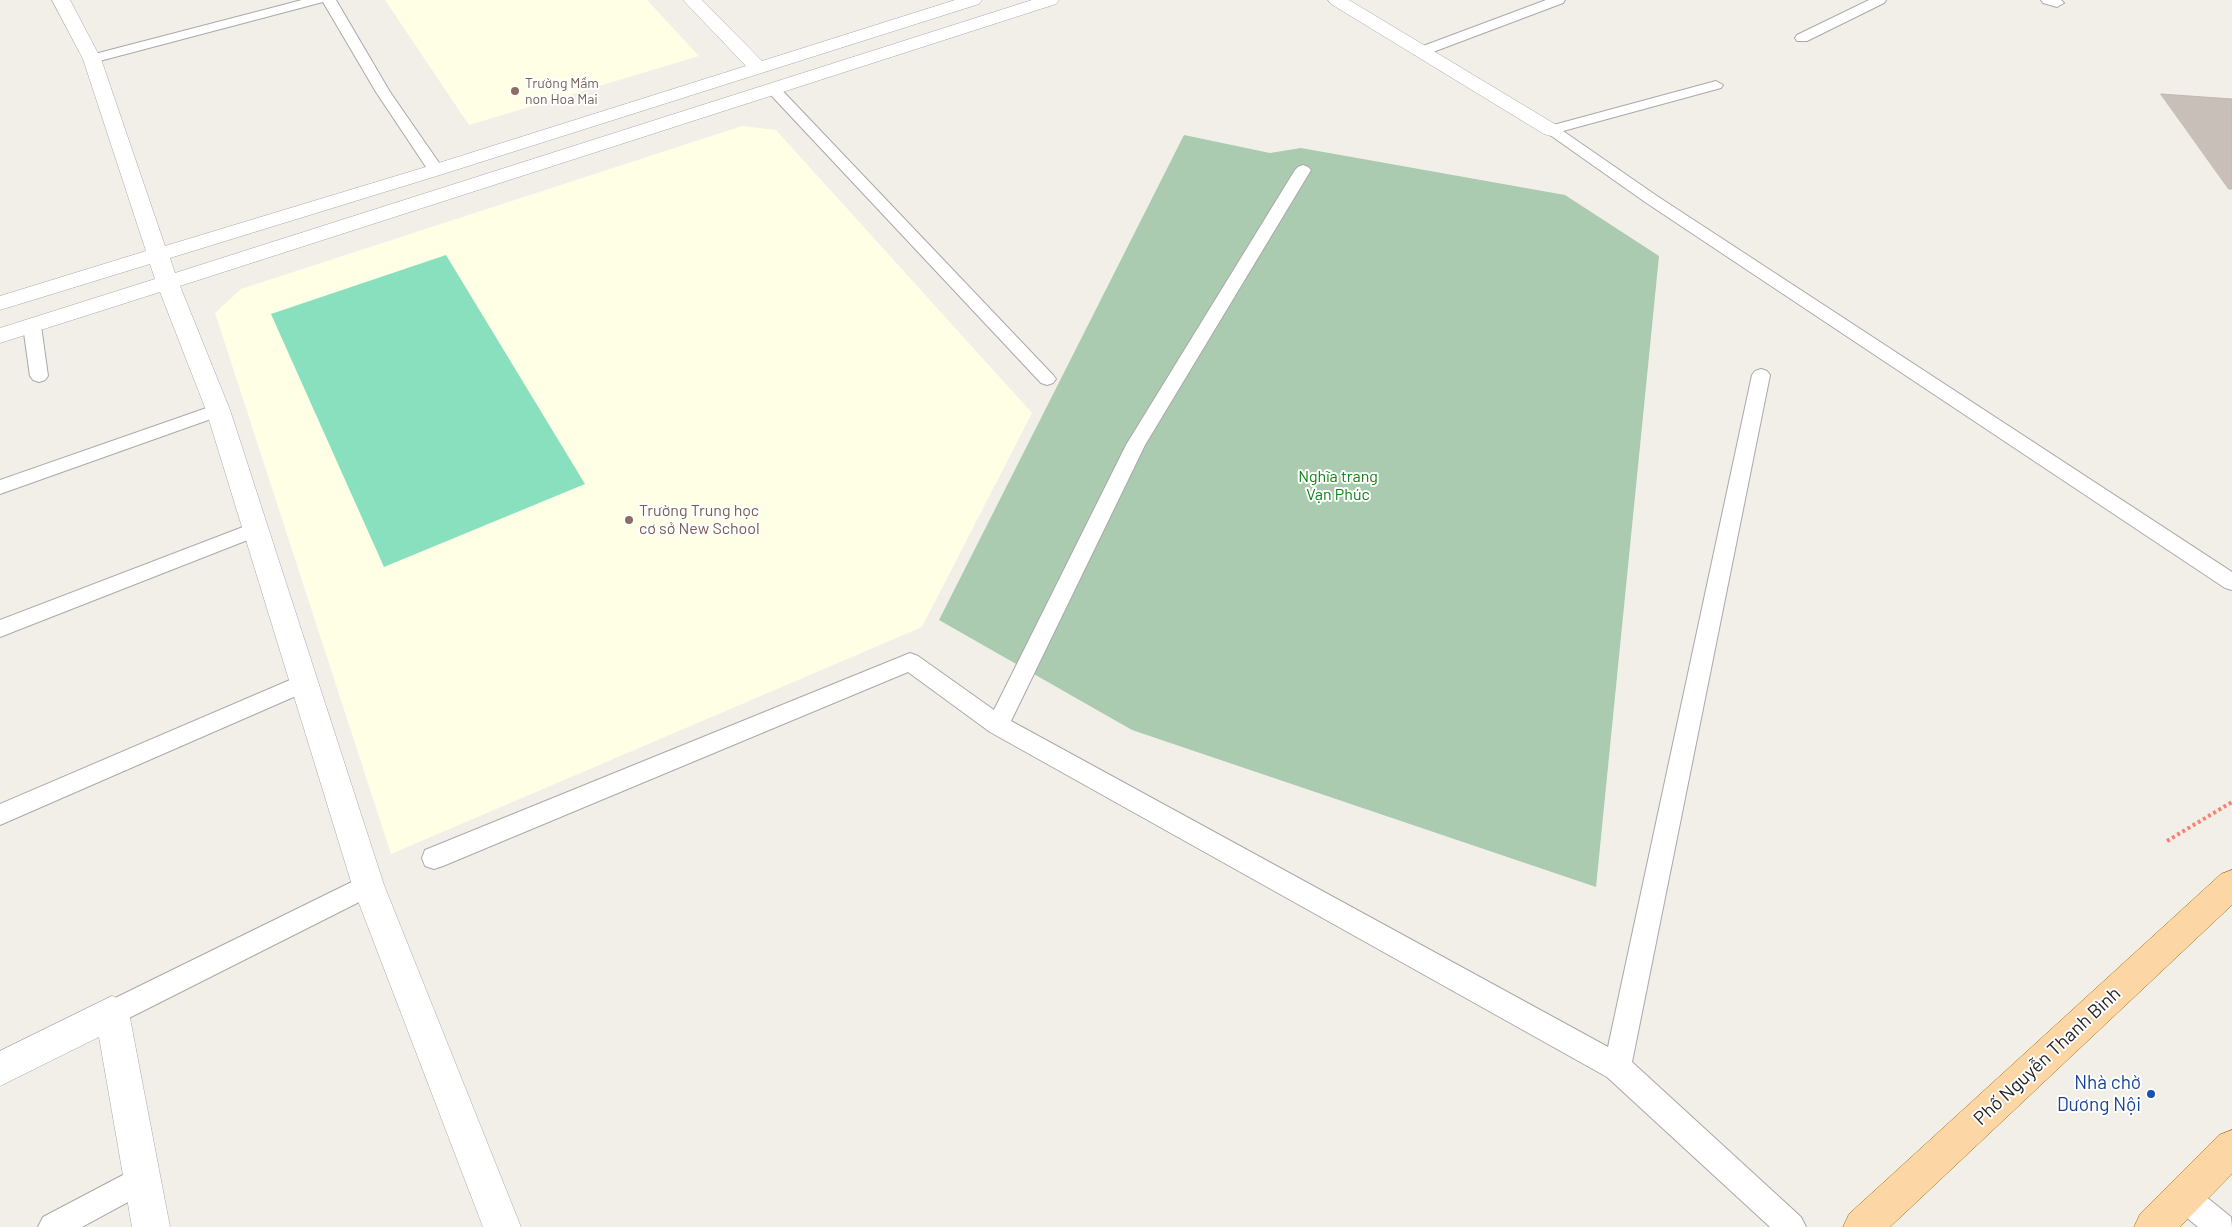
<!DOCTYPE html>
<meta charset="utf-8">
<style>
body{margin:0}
canvas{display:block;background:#f2efe9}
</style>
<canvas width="2232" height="1227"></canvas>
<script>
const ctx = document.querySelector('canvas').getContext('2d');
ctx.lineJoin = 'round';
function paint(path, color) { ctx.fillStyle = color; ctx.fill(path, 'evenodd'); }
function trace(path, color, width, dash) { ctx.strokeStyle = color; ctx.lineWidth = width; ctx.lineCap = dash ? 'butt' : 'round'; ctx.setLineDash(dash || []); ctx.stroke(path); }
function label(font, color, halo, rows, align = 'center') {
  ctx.font = font + ' Barlow,sans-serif'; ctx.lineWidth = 4; ctx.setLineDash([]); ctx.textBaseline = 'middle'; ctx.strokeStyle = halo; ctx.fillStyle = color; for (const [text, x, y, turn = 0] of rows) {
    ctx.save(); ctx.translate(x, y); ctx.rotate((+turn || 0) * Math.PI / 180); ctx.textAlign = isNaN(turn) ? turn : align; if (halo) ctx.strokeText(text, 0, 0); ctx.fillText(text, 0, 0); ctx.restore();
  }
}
const education = new Path2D(`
 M385,0H647L699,56L469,125Z
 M742,126L776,130L1032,413L922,627L391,854L215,313L241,289Z`);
const cemetery = new Path2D(`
 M1184,135L1270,153L1301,148L1565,195L1659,256L1596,887L1132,730L939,620Z`);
const pitch = new Path2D(`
 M446,255L585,484L384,567L271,314Z`);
const building = new Path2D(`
 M2161,94L2232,99V189H2229Z`);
const path = new Path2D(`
 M2167,841L2232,802`);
const lane = new Path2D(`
 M302,0H336L390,92L444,170L441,173H431L428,170L376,92L323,2L92,63L85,59L87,56Z
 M1546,0H1565L1563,3L1425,55H1415L1413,52L1415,49Z
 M1869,0H1886L1884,3L1807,41H1797L1795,38L1797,35Z
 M2041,0H2061L2064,3L2057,7L2043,3Z
 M1716,81L1723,85L1721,88L1563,131L1657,196L2232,572V590L2225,588L1645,202L1543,130L1546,127Z
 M773,85L778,86L1053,375L1056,379L1053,383L1047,385L1041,383L768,92L766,89L768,86Z
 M1303,165L1308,167L1311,170L1145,445L1011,721L1608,1047L1752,375L1755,371L1761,369L1767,371L1770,375L1632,1062L1801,1217L1806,1227H1770L1607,1077L990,732L908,672L443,866L434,869L425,866L422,858L425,850L910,653L918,656L994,710L1126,445L1295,170L1298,167Z
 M32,320L38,322L41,326L48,376L45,380L39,382L33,380L30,376L23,326L26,322Z
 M218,404L225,406L227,410L225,414L0,494V480Z
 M256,522L263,524L266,529L263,534L0,637V620Z
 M304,674L312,677L315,683L312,689L0,825V804Z
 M368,874L377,877L380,885L377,893L121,1022L112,1026L103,1022L99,1013L103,1004Z
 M142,1165L152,1169L156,1179L152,1189L82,1227H38L43,1217Z
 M2184,1183L2194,1187L2231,1217L2232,1227H2198L2174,1207L2170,1197L2174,1187Z`);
const street = new Path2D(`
 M52,0H70L101,59L165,246L429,166L746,66L683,0H702L762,61L955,0H982L979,4L443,174L170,258L175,273L1032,0H1059L1056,4L180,286L230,410L384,885L521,1227H483L352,885L206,410L160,292L0,343V328L155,279L150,264L0,310V296L146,251L83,59Z
 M1328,0H1349L1558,126L1561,130L1558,134L1551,136L1544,134L1331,4Z
 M112,996L124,1001L129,1013L170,1227H132L99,1037L0,1086V1051Z`);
const primary = new Path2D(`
 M2232,870V905L1890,1227H1843L1849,1214L2221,874Z
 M2232,1130V1174L2180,1227H2134L2140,1214L2219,1135Z`);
const markers = [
 [515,91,5,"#8d6e63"],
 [629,520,5,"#8d6e63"],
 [2151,1094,5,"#1a4fb4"]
];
const farEducationnames = [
 ["Trường Mầm",525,83],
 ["non Hoa Mai",525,99]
];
const parkNames = [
 ["Nghĩa trang",1338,477],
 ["Vạn Phúc",1338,495]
];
const educationNames = [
 ["Trường Trung học",639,511],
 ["cơ sở New School",639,529]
];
const nearStreetnames = [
 ["Phố Nguyễn Thanh Bình",2047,1056,-43]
];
const nearTransitnames = [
 ["Nhà chờ",2141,1083],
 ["Dương Nội",2141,1105]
];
paint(education, '#ffffe5');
paint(cemetery, '#aacbaf');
paint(pitch, '#88e0be');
paint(building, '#c7bfb8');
trace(building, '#c4b6ab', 1);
trace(lane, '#a9a9a9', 2);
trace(street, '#a9a9a9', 1);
trace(primary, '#a06b00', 1);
trace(path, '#fa8072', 4, [3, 3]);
paint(lane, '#fff');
paint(street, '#fff');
paint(primary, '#fcd6a4');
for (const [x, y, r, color] of markers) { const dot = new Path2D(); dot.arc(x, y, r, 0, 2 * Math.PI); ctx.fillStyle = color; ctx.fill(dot); trace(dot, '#fff', 2); }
label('14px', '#785e54', '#fff', farEducationnames, 'left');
label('16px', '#0c8416', '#fff', parkNames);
label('16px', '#785e54', '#fff', educationNames, 'left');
label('19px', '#222', '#fff', nearStreetnames);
label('19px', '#164399', '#fff', nearTransitnames, 'right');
</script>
